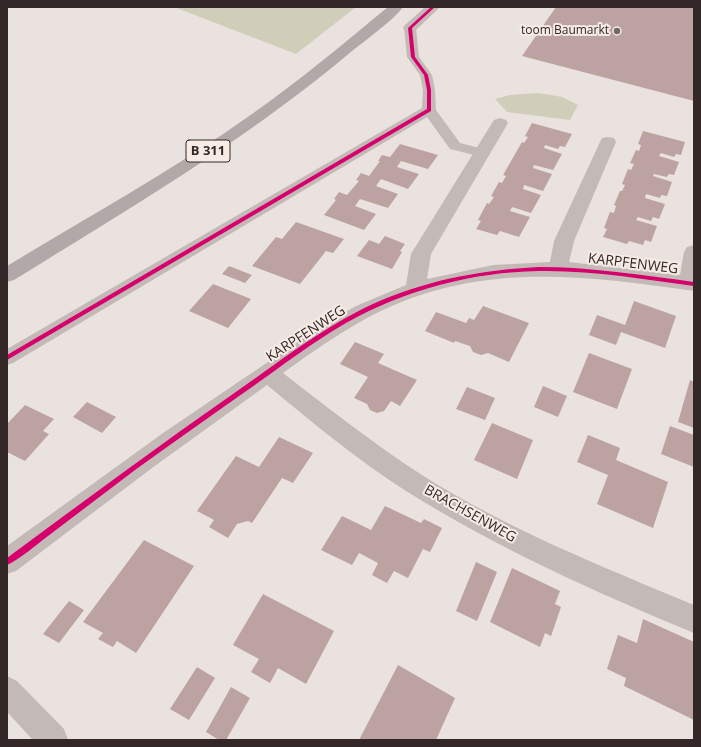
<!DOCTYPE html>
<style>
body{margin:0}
#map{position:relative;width:701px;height:747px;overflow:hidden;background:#eae2de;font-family:"Open Sans",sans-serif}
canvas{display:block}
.frame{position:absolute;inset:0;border:8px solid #332827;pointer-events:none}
</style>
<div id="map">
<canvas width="701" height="747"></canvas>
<div class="frame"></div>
</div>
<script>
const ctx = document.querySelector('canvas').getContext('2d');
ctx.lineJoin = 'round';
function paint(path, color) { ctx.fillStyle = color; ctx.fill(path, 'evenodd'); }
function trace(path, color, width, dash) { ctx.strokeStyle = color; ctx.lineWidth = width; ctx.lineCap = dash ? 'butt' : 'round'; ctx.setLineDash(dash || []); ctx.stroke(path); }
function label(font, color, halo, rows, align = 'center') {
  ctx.font = font + ' "Open Sans",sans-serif'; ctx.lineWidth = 4; ctx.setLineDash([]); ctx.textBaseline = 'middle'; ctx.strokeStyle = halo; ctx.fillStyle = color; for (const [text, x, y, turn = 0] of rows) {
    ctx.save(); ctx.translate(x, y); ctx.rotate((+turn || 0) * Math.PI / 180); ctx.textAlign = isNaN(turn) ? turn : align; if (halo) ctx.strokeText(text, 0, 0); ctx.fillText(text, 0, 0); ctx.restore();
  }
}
const green = new Path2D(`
 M174,7H356L296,54Z
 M539,93L562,97L578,105L570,120L507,112L495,99L510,95Z`);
const building = new Path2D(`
 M556,7H694V101L522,56Z
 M532,123L572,134L565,147L560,146L558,149L545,145L544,148L562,154L553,170L534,165L533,168L552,174L543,191L524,185L523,189L541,195L531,213L512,207L510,211L530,217L519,237L500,231L497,235L476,229L481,221L478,220L487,203L489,204L494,197L491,196L499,182L502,183L506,176L503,175L522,142L524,143L528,137L525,136Z
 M643,131L685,142L681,155L676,154L674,157L661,153L659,156L679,162L674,175L669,174L667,177L654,174L653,176L672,182L667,196L661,195L660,198L646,194L645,198L665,204L659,219L653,217L651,221L638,217L636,220L657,226L651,242L645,240L643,245L629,241L627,244L603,237L607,229L604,228L610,212L614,213L616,206L614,205L620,191H622L625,185L622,184L628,169L631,170L634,164L630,163L636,150L639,151L641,145L638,144Z
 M400,144L438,155L428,169L401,161L397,167L419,174L408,189L381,179L376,186L398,194L388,208L360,199L355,206L376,214L364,230L324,215L336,200L334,199L339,192L347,195L359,181L356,180L361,173L369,176L380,161H378L382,155L390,157Z
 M296,222L344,239L333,253L326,251L300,284L252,266L276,237L282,239Z
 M385,236L405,244L400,251L402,252L392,269L357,256L369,240L379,244Z
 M229,266L252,275L245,283L222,274Z
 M213,284L251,299L228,328L189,311Z
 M634,301L676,316L665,348L621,332L616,345L589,335L597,315L625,325Z
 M483,306L529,323L509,362L488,353L481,355L473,352L470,346L455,341L454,343L425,331L436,312L466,323L469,318L474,320Z
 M355,342L384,354L378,363L417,380L400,406L391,401L384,411L377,413L370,410L367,404L354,398L368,377L340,364Z
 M589,353L632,369L617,409L573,392Z
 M690,380L694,382V428L678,422Z
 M543,386L567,396L558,417L534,407Z
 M467,387L495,398L485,420L456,409Z
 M87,402L116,417L102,433L73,417Z
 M25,405L54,419L43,431L49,434L25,461L7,452V424Z
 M492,423L533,440L517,479L474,460Z
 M670,426L694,435V467L661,454Z
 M588,435L620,448L616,460L668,482L653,528L597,504L608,475L577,462Z
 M279,437L313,453L293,483L282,478L252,523L248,521L237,524L228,538L209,527L214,520L197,511L236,456L259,467Z
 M385,506L421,523L424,519L442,528L430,552L423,549L408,578L394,571L387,583L372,575L378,563L359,553L352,565L321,550L342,516L371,530Z
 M144,540L194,566L136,653L117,641L113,647L98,639L103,633L83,622Z
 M476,562L497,572L477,621L456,611Z
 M512,568L560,591L555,604L561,607L551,636L545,633L540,647L490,622Z
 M263,594L334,631L306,684L278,668L270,683L251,672L259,659L233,645Z
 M69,601L84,610L59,643L43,634Z
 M643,619L694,642V720L624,686L626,678L607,669L618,635L637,643Z
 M398,665L455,698L436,740H359Z
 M197,667L215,678L189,720L170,709Z
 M231,687L250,698L226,740H219L206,732Z`);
const lane = new Path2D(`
 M410,24L416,28L419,57L432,75L435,90L436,110L460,143L487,150L489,153L487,156L482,157L450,149L427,117L13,363L7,365V349L422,108L423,90L420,75L407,57L404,28Z`);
const street = new Path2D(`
 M425,7H440L415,31H405L403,28L405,25Z
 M500,118L506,120L508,123L431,254L427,279L493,265L550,262L554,241L600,142L602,138L608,137L614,138L616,142L574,241L569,262L680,275L684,252L687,247L694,245V291C580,275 476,261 369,317C339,333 311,353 283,373C328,408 374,444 422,475C507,529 601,566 694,605V633C595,592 497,548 406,491C357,460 312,422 267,385L152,468L16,571L7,574V546L163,433L321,326L356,306L406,285L411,254L492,123L494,120Z
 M7,676L17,681L64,729L68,740H33L7,712Z`);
const primary = new Path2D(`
 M388,7H403C393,21 360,44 346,56C243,142 127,210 14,280L7,282V266C89,216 174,170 252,114C299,81 343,44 388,7Z`);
const cycleway = new Path2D(`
 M431,7H435L412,28L415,57L428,75L431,90V111L7,360V355L427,109V90L424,75L411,57L408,28Z
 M538,267C591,267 642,275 694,282V286C643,279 591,270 539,271C472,272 405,290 346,323C313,342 283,365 252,387C213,414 174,442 135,470C106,492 77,514 48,536C36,545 20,559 7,565V558C84,501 161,444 240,389C286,357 330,322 382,300C432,279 484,270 538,267Z`);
const markers = [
 [617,31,4,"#736967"]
];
const farPoinames = [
 ["toom Baumarkt",609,31]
];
const shields = [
 [208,151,44]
];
const shieldNames = [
 ["B 311",208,151]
];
const streetNames = [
 ["KARPFENWEG",633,264,7],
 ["KARPFENWEG",306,334,-33],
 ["BRACHSENWEG",470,514,29]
];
paint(green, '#d0ceb9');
paint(building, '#bca3a1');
paint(lane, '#c3bab7');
paint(street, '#c3bab7');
paint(primary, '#b1a8a7');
paint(cycleway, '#d6006c');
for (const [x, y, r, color] of markers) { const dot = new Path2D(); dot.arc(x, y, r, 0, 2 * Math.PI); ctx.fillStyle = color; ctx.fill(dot); trace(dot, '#f7ebe5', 1.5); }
label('12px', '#332827', '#f7ebe5', farPoinames, 'right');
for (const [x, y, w] of shields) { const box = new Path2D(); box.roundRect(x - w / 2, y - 11, w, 22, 3); ctx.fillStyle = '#f7ebe5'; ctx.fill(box); trace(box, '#332827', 1); }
label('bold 13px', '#332827', null, shieldNames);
label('14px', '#332827', '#f7ebe5', streetNames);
</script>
